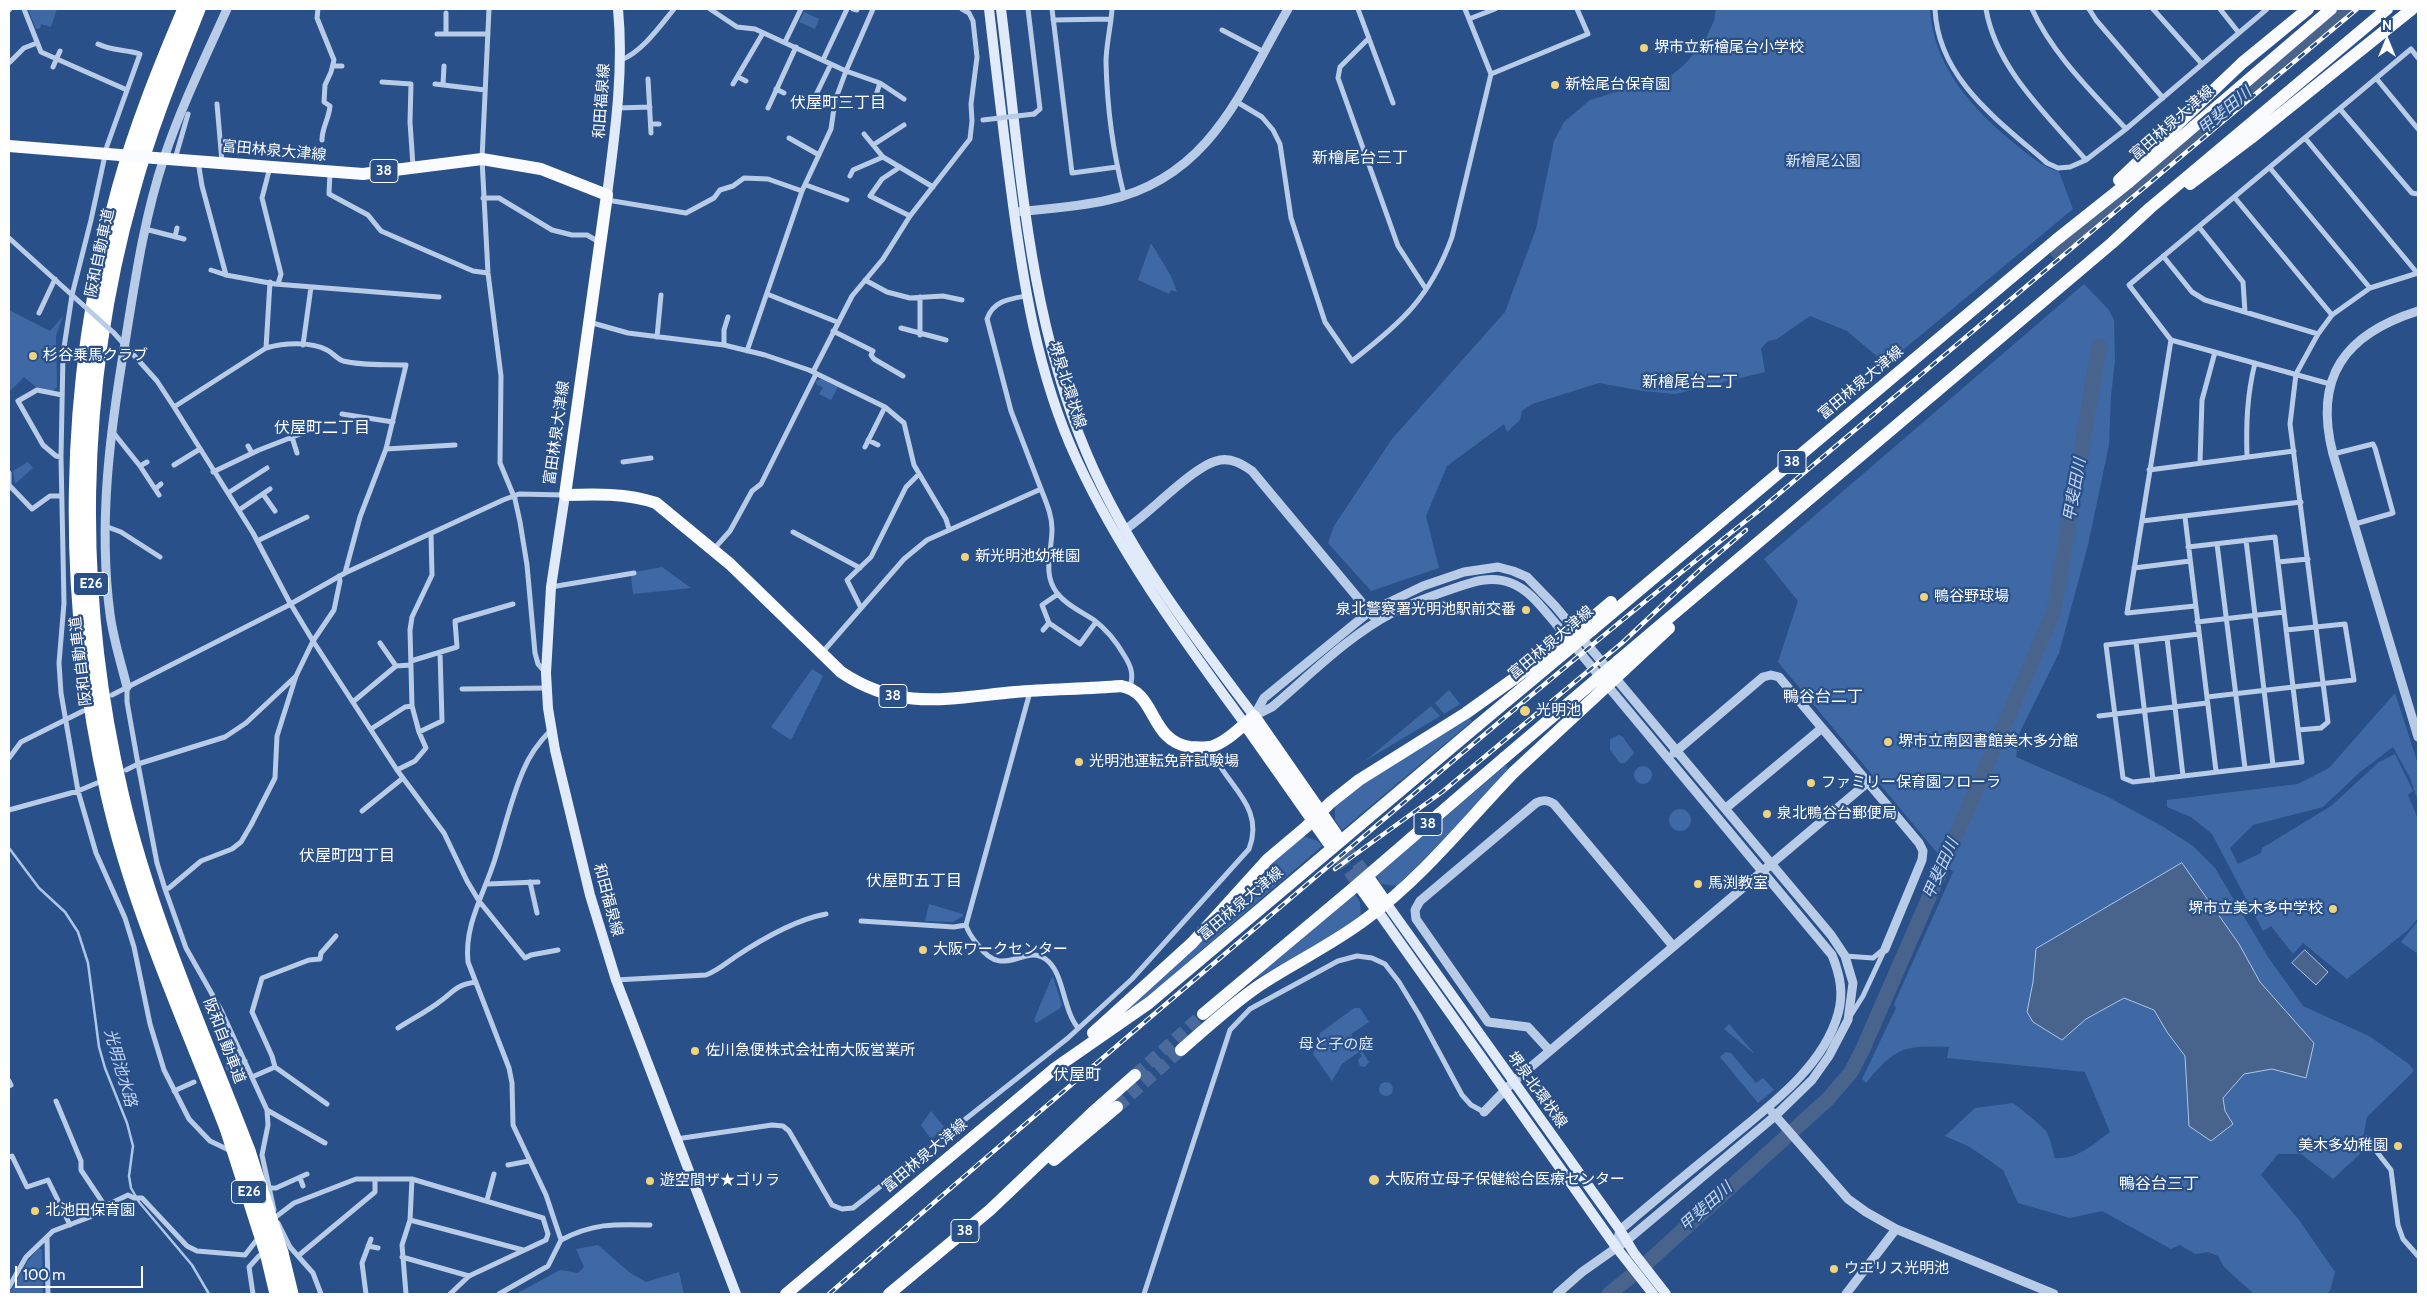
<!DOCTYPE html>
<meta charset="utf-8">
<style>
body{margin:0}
#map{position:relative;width:2427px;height:1303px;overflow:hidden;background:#2a5089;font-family:Cabin,sans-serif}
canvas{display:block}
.frame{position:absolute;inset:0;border:10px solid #fff;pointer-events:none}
.north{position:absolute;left:2362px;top:15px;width:50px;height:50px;-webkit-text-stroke:4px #2a5089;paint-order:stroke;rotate:0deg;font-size:14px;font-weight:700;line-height:20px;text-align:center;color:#fff}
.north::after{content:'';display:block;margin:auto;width:18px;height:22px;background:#fff;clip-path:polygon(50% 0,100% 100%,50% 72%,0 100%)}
.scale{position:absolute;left:15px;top:1266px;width:128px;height:22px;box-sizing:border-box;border:2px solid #fff;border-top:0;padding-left:6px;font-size:15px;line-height:18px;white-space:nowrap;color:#fff;-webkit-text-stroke:4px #2a5089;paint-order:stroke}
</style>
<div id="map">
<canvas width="2427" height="1303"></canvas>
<div class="frame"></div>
<div class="north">N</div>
<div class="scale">100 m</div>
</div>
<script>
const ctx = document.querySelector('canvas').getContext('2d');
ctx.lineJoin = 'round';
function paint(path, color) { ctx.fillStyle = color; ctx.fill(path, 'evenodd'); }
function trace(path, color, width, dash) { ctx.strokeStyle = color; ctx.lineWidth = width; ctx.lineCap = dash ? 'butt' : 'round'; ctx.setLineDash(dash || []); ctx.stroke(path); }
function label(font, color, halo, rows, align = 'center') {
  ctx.font = font + ' Cabin,"Noto Sans JP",sans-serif'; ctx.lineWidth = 4.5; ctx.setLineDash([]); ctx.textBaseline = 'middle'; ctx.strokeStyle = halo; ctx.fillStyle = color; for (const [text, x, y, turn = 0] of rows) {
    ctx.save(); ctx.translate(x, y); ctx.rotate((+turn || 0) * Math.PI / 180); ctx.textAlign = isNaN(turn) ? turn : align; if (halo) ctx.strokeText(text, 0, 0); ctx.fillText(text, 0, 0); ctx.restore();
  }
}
const green = new Path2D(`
 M28,9H57L51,27L41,24L40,28L36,29Z
 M1716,9H1930C1933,66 1973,110 2015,144C2030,156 2041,166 2059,172L2073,209L1886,364L1847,331L1810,316L1777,339L1768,341L1761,349L1765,372L1675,394L1643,391L1599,383L1532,404L1522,411L1520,420L1507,432L1504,424L1447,466L1426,516L1439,568L1371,591L1328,543L1334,526L1392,439L1505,312L1536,229L1554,141L1564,122L1590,100L1672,75L1685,64L1705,40L1714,21Z
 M804,12L819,19L815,29L799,22Z
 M1151,243L1171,276L1177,292L1171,290L1169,294L1138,280Z
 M2084,284L2109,310L2114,320L2115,361L2111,396L2109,445L2088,545L2059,653L2019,734L2016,757L2108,797L2162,826L2193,846L2215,868L2268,957L2303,1006L2369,1036L2409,1064L2414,1071L2367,1117L2360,1154L2333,1179L2301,1154H2278L2261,1175L2299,1220L2335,1272L2330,1291L2326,1294H2254L2224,1267L2218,1256L2208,1252L2195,1254L2180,1245L2171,1249L2102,1211L2070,1218L2018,1203L2003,1170L1970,1147L1945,1136L1975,1108L2013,1103C2018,1106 2044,1128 2046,1131C2051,1139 2052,1149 2055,1158C2077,1160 2094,1144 2110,1132L2085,1072L1947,1058L1949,1047C1905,1045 1895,1047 1866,1083L1862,1079L1896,1008L1894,1004L1953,872L1778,662L1798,601L1764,559Z
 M9,310L50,331L63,316L56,336L57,387L53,391L36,387L24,377L9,392Z
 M821,379L838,387L831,400L819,394L823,387L817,385L816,381Z
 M28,462L33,468L15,484L13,471Z
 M662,567L691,588L633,594L631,575L635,572Z
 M812,669L823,676L791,740L771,727Z
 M1449,690L1460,704L1444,714L1435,703Z
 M2395,693L2418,764V801L2410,778L2393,747L2360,772L2323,807L2253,825L2230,848L2238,864L2261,853L2262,848L2331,806L2379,762L2395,754L2413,791L2408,795L2418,819V918L2408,930L2347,979L2303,943L2293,954L2271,926L2263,931L2212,834L2191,817L2167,807V800L2298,784L2329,768Z
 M1431,706L1440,716L1365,761Z
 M1469,717L1472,721L1342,830L1335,820V807L1363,784Z
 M1619,735L1623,737L1634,753L1625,763H1620L1610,750V739Z
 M1506,765L1508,769L1448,835L1397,886L1381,884L1376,876Z
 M1634 775a9 9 0 1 1 18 0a9 9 0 1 1-18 0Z
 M1669 820a11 11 0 1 1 22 0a11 11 0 1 1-22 0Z
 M1302,836L1318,841L1322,846L1131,1011L1124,1007L1274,858Z
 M1354,893L1360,902L1361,916L1312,948L1253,980Z
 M929,904L963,914V916L953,922L925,921Z
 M2418,921V954L2401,942Z
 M1053,977L1062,1005L1059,1009L1036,1023L1034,1020L1051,979Z
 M1354,1008H1360L1369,1022L1351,1034L1369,1062L1365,1067L1360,1066L1358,1060L1362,1056L1359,1052L1342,1064L1332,1081L1313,1054L1320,1033Z
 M1729,1024L1754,1053H1753L1724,1029Z
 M1726,1052L1731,1053L1756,1083L1763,1078L1774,1090L1758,1103L1720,1057Z
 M1379 1089a7 7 0 1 1 14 0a7 7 0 1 1-14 0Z
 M931,1111L945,1128L931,1139L921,1125Z
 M598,1245L629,1272L646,1282L679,1272L684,1294H516L560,1270L578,1273L584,1267L576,1249Z
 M39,1248L42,1250L43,1294H9L28,1261Z`);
const water = new Path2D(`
 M2182,863L2239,944L2260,982L2314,1043L2306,1078L2272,1069L2244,1074L2223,1098L2225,1111L2233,1124L2211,1141L2189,1126L2185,1056L2167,1032L2154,1010L2124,998L2086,1019L2062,1040L2033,1022L2027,1012L2033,982L2036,949Z
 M2305,950L2328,972L2316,985L2292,963Z`);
const stream = new Path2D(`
 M9,848L39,888L65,912L78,932L88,963L99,1047L105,1068L127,1123L133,1146L129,1176L131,1188L139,1202L192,1265L209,1294`);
const river = new Path2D(`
 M2058,252L2347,9
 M1609,1294L1640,1269L1828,1099L1851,1072L1862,1051L2054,611L2099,346`);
const minorTunnel = new Path2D(`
 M219,1072L232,1066`);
const primaryTunnel = new Path2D(`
 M1336,834L1370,880
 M1328,842L1361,888
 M1135,1075L1203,1014
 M1117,1107L1181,1050`);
const minor = new Path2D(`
 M24,9L41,52L127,90
 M318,9L317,18L334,60L331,72L325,85L324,102L330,106C329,119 322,127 322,140
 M489,9L482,159L488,273L501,376L500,463L515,499L520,522L527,565L535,653L538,664L545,672
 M710,9L737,27L755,29L846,71L880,83L904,99
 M853,9L857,10
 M1028,9L1040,109L1034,114
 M1052,9L1072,173L1117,167
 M1112,9C1111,26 1106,45 1106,62C1107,106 1113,152 1124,195
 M1358,9L1393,103
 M1935,9C1938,79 1999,121 2047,163L2058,168L2070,167L2086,160L2126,129L2267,9
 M1986,9C1996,69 2048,116 2086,160
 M2032,9C2053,55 2092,92 2126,129
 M2089,9L2096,20L2163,98
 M2153,9L2202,64
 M2220,9L2239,33
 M9,10L10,9
 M1469,19L1495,9
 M1053,20L1111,19
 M1222,30L1264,52
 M437,34H488
 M446,34V13
 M1369,38L1340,67L1338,78L1398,246L1426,289
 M785,42L801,9
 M98,44C112,51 125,49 140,54L107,146L91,220L72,295L63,354L61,457L64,603L59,663L61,693L78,791L96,853L125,918L134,947L150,1024L164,1070L189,1119L210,1141L231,1151
 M621,60C642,52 660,26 674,9
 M823,60L847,9
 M10,62L24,48L37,43
 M333,66H342
 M53,67L60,51
 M1491,74L1588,34L1577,9
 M738,77L746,81
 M2376,78L2418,129
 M648,79L651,133
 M382,82L411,84L410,122L413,166
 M435,84L485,90
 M443,84L444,66
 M733,84L763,33
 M776,89L784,93
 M874,101L880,83
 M1237,102L1262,117L1273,130L1280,144L1291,218L1325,322L1352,361C1401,323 1430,298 1452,237L1491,74L1465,9
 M217,104L222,162
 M810,107L831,64
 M618,108L650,107
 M768,108L796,47
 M2340,109L2412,193L2418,194
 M651,124H659
 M864,134L883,157L933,187
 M789,138L819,155
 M2305,138L2418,274
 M873,145L904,125
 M175,159L188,114
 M198,161L202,186L226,275
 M270,167L262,198L281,274L278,284
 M900,167L882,179L870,196L910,216
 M2270,168L2370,288
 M330,172L329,194L368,215L381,231L473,271L488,273
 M850,176L853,170L883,157
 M806,185L847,200
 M483,198H499L552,230L572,235H587L599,242
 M2235,198L2332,315
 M607,200L686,213L714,198L720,190L733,186L744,178L768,179L802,191
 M2199,227L2243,282L2245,312
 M145,229L184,239
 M175,237L177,228
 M9,238L83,305
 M2163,256L2192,292L2205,300L2318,334
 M211,270L226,275L275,284L439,297
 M865,280L887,292L910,298L943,296L962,300
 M767,294L837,322
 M39,313L55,279
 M589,322L628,333L724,345L765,355L809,370L885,407L904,423L914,465L946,519L949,529
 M901,328L946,340
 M833,331L873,351L871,355L874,359L903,376
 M114,333L157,381L174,407L253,533L290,603L313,641L397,770L444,833L467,881L479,901L525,958L531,955L558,950
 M920,335V297
 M657,337L661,295
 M2171,340L2127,613L2195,606
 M303,345L311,287
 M724,345V330L728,317
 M266,348L270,282
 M747,351L802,191L831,129L835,101L846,71L873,9
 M813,372L852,296L883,259L910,216L970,139L972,121L971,104L977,57L973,21L969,13L962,9
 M2330,384L2171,340L2129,285L2411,49L2418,58
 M174,407L266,348C283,343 310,341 327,350C333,353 337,359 343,361C363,366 385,364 406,365L386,449L360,517L345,573
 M342,414L393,422
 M112,431L140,466L159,495
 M292,437L297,453
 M868,440L878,445
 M248,446L252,453
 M865,447L885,407
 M386,449L455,445
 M2333,454L2373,444L2375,448L2393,513L2355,524
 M61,457L56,456L43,445L18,401L37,390L62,395
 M2247,457C2246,424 2247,395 2255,363
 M623,462L651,458
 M2200,463L2202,400L2215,352
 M174,465L200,449
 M140,466L147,462
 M2149,470L2294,451
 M213,472L259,450L308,431
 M9,473V485L32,509L50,496H61
 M155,489L161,484
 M1041,489C1046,502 1052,515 1052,529C1052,552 1042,573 1057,593C1066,605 1082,612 1094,620C1107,630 1116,641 1124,655C1131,666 1134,674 1130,687
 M228,493L267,468
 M263,494L275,511
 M239,510L270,489
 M2185,517L2216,771
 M2142,521L2301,502
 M105,526L121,532L160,557
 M793,532L860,568
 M2246,540L2273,765
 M257,541L307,517
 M2217,544L2245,768
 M2188,547L2275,537L2302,762L2133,782L2123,778L2106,645L2199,634
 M713,550L730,531L752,491L761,484L816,374
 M2278,562L2308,559
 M2134,568L2190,561
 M551,587L634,573
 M1058,594L1042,605L1049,623L1080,644L1096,622
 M861,608L847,580L871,557L906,487L919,474
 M2197,622L2284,612
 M1043,630L1049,623
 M2167,638L2183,776
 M2136,642L2153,780
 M380,643L396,666
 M821,654L904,559L927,540L1041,489L1011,411L987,319C993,301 1009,299 1026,296
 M411,661L457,647L455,621L513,604
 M127,687V702L138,764L157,863L165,889L186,948L221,1010L267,1110L268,1125L262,1155L274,1210
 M462,689L546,688
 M1030,692L966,925C968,933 973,939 978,945C1005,983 1026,939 1049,962C1064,977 1063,1009 1078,1028
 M112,695L287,606L345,573L503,500L519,494L564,495
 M2207,697L2354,680L2345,624L2286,630
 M354,701L396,666L411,665
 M2099,716L2207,703
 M371,729L405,707L412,706
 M2298,730L2321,728L2328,722L2290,424L2296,374L2318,334L2332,315L2370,288L2418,273
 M419,732L442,721L440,652
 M9,758L21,742L83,711
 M126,770L138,764L225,737L246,723L295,677
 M397,770L415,761L426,748L419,732L412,706L410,630L412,617L432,575L431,534
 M9,810L78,791L97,783
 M362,811L403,778
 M530,882L537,913
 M487,884L538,882
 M165,889L169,888L201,861L232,849L241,842L251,825L275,778L277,736L296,676L313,641L334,610L340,581L339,576
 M861,921L954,927L966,925
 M1845,956L1873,958L1884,949
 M616,980L706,975C717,971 725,964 735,957C762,939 794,920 826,914
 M1851,1015L1863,996L1885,949
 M398,1028C412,1019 428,1011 442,1000C456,989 457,985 476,982
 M232,1066L245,1061
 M275,1067L327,1104
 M252,1077L275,1067L272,1056L252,1012L262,978L309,960L320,959L321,953L336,936
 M9,1081L11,1085L9,1086
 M174,1091L194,1082
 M56,1101L81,1161V1170L105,1206
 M267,1110L325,1143
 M2366,1138L2391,1170L2398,1225L2403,1239L2418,1256
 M676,1139L772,1125L783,1126L789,1131L832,1205L842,1209L853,1208L1068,1038L1132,979L1249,849C1266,805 1224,785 1210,747
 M9,1157L12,1156L27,1187L48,1180L70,1225
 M508,1165L529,1161
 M300,1178L303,1186
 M270,1188H276L307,1174
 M487,1200L494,1174
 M273,1219L294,1203L356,1179H412L543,1218L548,1234L546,1240L469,1276L450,1294
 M410,1220L523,1250
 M278,1223L290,1247L313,1273L321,1294
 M47,1237L48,1294
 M561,1240C593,1223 615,1224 650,1225
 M368,1246L378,1248
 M298,1256L375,1192V1179
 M402,1257L469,1276
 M9,1287L26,1257L53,1231L90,1217L105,1206L128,1195L134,1198H142L187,1246L197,1251L245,1255L259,1237
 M253,1294L249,1267L259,1256L265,1253
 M366,1294L362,1263L371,1239
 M406,1294L402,1245L410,1220L412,1179
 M499,1294L548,1266L561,1240L546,1195L513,1125L512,1083L509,1068L468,962C464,925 484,894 495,859C504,830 511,799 523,771C529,756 539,742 551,730
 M1144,1294L1230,1030L1250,1009L1338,961L1357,956L1372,958L1385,964L1399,982L1419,1015L1462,1095L1471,1105L1484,1112`);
const tertiary = new Path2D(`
 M1014,212C1045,209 1078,207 1108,200C1211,177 1241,90 1288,9
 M2418,311C2345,334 2313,377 2333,454L2418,737
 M1120,533C1147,517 1194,464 1220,460C1232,458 1242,464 1252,471L1373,616
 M127,687C121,663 113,638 110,614C98,523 110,432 125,343C135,281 144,218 164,158C181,107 205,58 227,9
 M1256,715L1272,707C1310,675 1348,636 1392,613C1411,603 1432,596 1452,589C1472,582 1491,575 1511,583C1530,590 1543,609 1556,624L1832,955C1840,975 1844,993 1838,1014C1822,1071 1762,1111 1720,1147C1686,1174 1653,1202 1620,1230L1616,1247
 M1254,716L1264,698L1369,612L1423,586L1464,572L1498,567L1513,571L1527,577L1555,606L1831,935L1845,956L1853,983L1848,1020L1829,1056L1812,1080L1775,1116L1626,1241L1582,1272L1557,1294
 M1674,753L1763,677L1771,675L1779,677L1919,843L1923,851L1922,860L1885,949
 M1726,808L1822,728
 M1550,1051L1528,1027L1488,1022L1416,919L1415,910L1420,901L1536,803C1543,799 1548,800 1554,804L1673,946
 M1484,1112L1513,1082L1867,783
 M1772,1112L1848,1199L1866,1212L1896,1229L2054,1294
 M1846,1294L1896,1229`);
const secondary = new Path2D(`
 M989,9C996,69 1003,130 1011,190C1023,282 1037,373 1076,458C1120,554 1183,639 1245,724
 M1001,9C1020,158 1027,314 1087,454C1127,549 1192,634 1254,716
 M607,195C615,133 624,71 618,9
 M565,495L551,587L546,673L548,708L555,750L590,895L616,980L736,1294
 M1386,903L1620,1230L1634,1253L1666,1294
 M1377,910L1616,1247L1653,1294`);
const primary = new Path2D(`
 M9,146L120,155
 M155,158L363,174L482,159L541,169L607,195L565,495C594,494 627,493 656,503L730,564L841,672C900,712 949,698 1015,692C1050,689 1086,689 1121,686C1157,692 1149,741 1190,747C1196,747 1204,748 1210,747C1226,743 1242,726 1254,716L1336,834
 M2119,180L2242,63L2308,9
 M2190,184L2251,138L2412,9
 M1586,623L1611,602
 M1592,630L2056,240L2129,182L2331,9
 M1618,661L2112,243L2150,208L2387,9
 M1624,670L1669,628
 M1245,724L1328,842
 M1370,880L1386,903
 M1361,888L1377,910
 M1203,1014L1351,890L1504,758
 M1093,1033L1192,943L1268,859L1306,827L1330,803L1359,780L1466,713L1515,678
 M1181,1050C1206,1028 1232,1004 1260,985C1295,962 1333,944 1366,919C1423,877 1466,822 1514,772
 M1054,1160L1117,1107
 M786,1294L1054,1069L1149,1003L1477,726
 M889,1294L990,1210L1092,1113L1135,1075`);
const motorway = new Path2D(`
 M185,9C160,68 136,127 119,189C65,385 63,596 108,794C134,909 185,1019 227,1128
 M198,9C174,69 149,130 132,193C77,387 75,597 121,793C149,915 203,1034 248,1151
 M281,1253L291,1294
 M268,1256L277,1294`);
const rail = new Path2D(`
 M1335,869L1442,792L1622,643L1704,566L1746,530
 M829,1294C986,1156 1146,1021 1305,886C1454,760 1603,633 1756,513L2357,9`);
const minorBridge = new Path2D(`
 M983,120L1034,114
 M83,305L114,333`);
const primaryBridge = new Path2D(`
 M120,155L155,158
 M1515,678L1586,623
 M1477,726L1592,630
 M1504,758L1618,661
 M1514,772L1624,670`);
const motorwayBridge = new Path2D(`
 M227,1128L268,1256
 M248,1151L281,1253`);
const markers = [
 [1644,48,5,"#efd37f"],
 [1555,85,5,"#efd37f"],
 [33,356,5,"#efd37f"],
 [965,557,5,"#efd37f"],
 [1924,597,5,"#efd37f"],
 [1526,610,5,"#efd37f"],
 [1525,711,6,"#efd37f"],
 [1888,742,5,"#efd37f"],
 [1079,762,5,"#efd37f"],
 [1811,783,5,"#efd37f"],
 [1767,814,5,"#efd37f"],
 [1698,884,5,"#efd37f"],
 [2333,909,5,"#efd37f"],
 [923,950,5,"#efd37f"],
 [695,1051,5,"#efd37f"],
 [2398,1146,5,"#efd37f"],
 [1374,1180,6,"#efd37f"],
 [650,1181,5,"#efd37f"],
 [35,1211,5,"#efd37f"],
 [1834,1269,5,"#efd37f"]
];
const shields = [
 [384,171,28],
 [1792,462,28],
 [91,584,35],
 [893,696,28],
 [1428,824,28],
 [249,1192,35],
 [965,1231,28]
];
const shieldNames = [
 ["38",384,171],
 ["38",1792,462],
 ["E26",91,584],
 ["38",893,696],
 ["38",1428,824],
 ["E26",249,1192],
 ["38",965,1231]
];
const poiNames = [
 ["堺市立新檜尾台小学校",1654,48],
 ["新桧尾台保育園",1565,85],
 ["杉谷乗馬クラブ",43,356],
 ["新光明池幼稚園",975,557],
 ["鴨谷野球場",1934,597],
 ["泉北警察署光明池駅前交番",1516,610,"right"],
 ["光明池",1536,711],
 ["堺市立南図書館美木多分館",1898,742],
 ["光明池運転免許試験場",1089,762],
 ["ファミリー保育園フローラ",1821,783],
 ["泉北鴨谷台郵便局",1777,814],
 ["馬渕教室",1708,884],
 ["堺市立美木多中学校",2323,909,"right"],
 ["大阪ワークセンター",933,950],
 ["佐川急便株式会社南大阪営業所",705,1051],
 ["美木多幼稚園",2388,1146,"right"],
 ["大阪府立母子保健総合医療センター",1385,1180],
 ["遊空間ザ★ゴリラ",660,1181],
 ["北池田保育園",45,1211],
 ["ウエリス光明池",1844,1269]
];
const streetNames = [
 ["和田福泉線",602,101,-86],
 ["富田林泉大津線",2172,123,-41],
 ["富田林泉大津線",274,151,5],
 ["阪和自動車道",100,253,-78],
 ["富田林泉大津線",1861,383,-40],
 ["堺泉北環状線",1067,385,72],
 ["富田林泉大津線",557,433,-82],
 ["富田林泉大津線",1551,643,-40],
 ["阪和自動車道",81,661,-97],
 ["和田福泉線",608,900,75],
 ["富田林泉大津線",1241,904,-40],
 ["阪和自動車道",224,1041,69],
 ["堺泉北環状線",1537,1090,54],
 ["富田林泉大津線",925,1156,-40]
];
const parkNames = [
 ["新檜尾公園",1823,162],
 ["母と子の庭",1336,1045]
];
const neighbourhoodNames = [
 ["伏屋町三丁目",838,103],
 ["新檜尾台三丁",1360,158],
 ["新檜尾台二丁",1690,382],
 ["伏屋町二丁目",322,428],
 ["鴨谷台二丁",1823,697],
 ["伏屋町四丁目",347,856],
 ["伏屋町五丁目",914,881],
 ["伏屋町",1077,1075],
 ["鴨谷台三丁",2159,1184]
];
const waterNames = [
 ["甲斐田川",2225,111,-40],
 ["甲斐田川",2075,490,-80],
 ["甲斐田川",1941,869,-66],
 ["光明池水路",120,1068,74],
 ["甲斐田川",1706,1207,-42]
];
paint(green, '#3f69a5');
paint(water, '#49648c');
trace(water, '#acc6e8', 1);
trace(stream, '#acc6e8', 2.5);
trace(river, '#49648c', 15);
trace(minorTunnel, '#4a6a9b', 5, [5, 2.5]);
trace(primaryTunnel, '#4a6a9b', 12, [12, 6]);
trace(minor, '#b8cce8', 5);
trace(tertiary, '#b8cce8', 9);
trace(secondary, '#e1eaf8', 10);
trace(primary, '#fafbfe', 12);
trace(motorway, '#fff', 15);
trace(rail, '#fff', 4.5);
trace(rail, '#2a5089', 2.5, [8]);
trace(minorBridge, '#b8cce8', 5);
trace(primaryBridge, '#fafbfe', 12);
trace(motorwayBridge, '#fff', 15);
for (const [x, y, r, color] of markers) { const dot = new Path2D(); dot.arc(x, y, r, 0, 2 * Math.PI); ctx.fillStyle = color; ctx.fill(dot); trace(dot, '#2a5089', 2); }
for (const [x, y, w] of shields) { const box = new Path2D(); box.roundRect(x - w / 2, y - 11.5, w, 23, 4); ctx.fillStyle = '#2a5089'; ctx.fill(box); trace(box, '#fff', 1); }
label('bold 14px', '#fff', null, shieldNames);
label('15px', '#fff', '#2a5089', poiNames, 'left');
label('15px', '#fff', '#2a5089', streetNames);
label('15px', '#dbe7f7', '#2a5089', parkNames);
label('16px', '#fff', '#2a5089', neighbourhoodNames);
label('italic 16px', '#c3d6f0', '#2a5089', waterNames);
</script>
